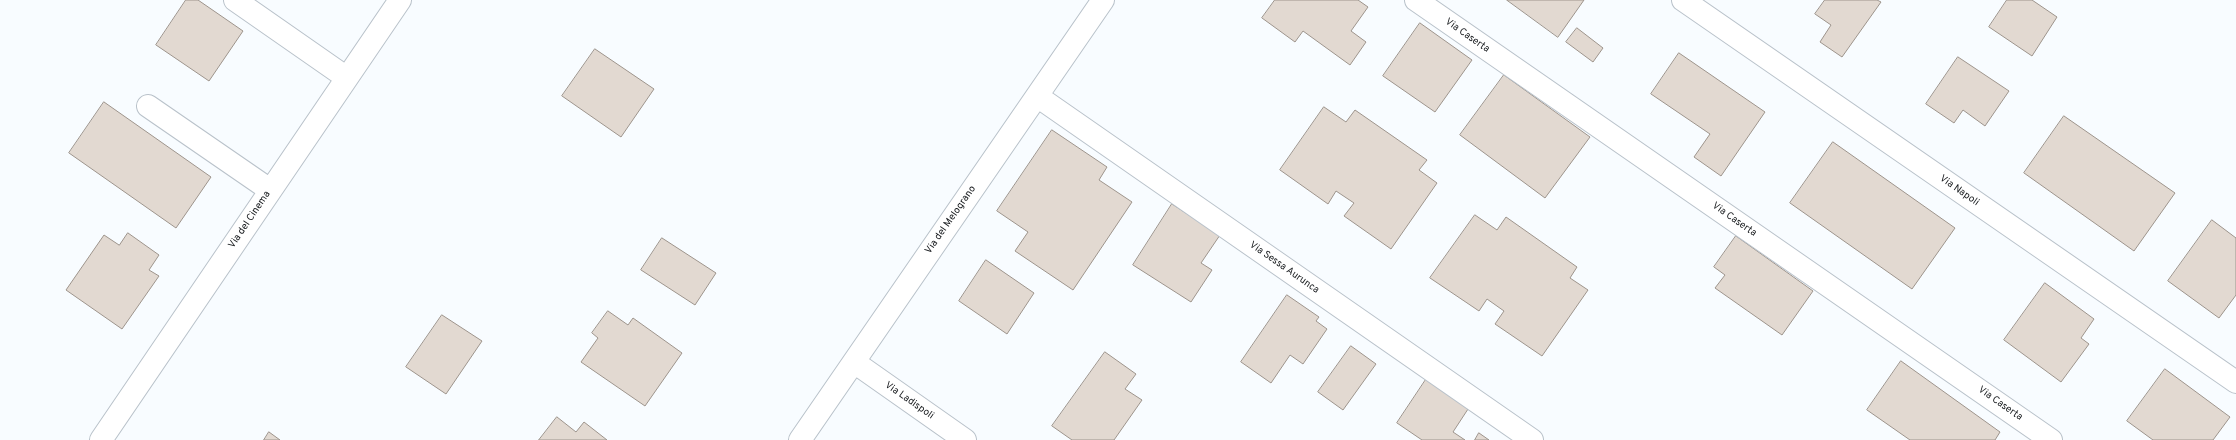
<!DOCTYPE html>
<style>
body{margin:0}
canvas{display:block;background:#f8fcff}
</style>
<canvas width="2236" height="440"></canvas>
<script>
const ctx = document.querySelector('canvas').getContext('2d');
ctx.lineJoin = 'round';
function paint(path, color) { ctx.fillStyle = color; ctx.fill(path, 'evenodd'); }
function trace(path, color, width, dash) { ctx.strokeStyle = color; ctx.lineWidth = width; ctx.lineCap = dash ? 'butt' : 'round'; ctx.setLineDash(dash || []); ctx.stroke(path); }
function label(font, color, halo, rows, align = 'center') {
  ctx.font = font + ' Overpass,sans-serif'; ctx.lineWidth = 4; ctx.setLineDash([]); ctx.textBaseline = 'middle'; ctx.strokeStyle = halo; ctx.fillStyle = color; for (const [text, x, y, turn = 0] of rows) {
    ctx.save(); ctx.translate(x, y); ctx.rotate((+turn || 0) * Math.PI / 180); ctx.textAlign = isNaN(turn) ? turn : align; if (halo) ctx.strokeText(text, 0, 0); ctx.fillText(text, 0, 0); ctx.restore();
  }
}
const building = new Path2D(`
 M186,0H198L243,31L209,81L156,45Z
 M1275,0H1358L1368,7L1351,31L1366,42L1350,65L1303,31L1295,42L1262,18Z
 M1507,0H1584L1558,37Z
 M1825,0H1877L1881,2L1842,57L1820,42L1831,25L1815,14Z
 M2007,0H2032L2057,17L2032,56L1989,27Z
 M1420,23L1472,60L1435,112L1383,76Z
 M1577,28L1603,48L1593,62L1566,42Z
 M595,49L654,89L621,137L562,96Z
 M1679,53L1765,112L1721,176L1694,157L1710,134L1651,94Z
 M1958,57L2009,91L1985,126L1963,110L1954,123L1926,104Z
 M1504,75L1590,137L1545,198L1460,135Z
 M104,102L211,177L176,228L69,153Z
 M1324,107L1346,122L1355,110L1427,160L1419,170L1437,183L1391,249L1344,216L1354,203L1336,191L1328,204L1280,170Z
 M2064,116L2175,193L2134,251L2024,173Z
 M1052,130L1107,167L1099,180L1132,202L1073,290L1015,251L1028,232L997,211Z
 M1833,142L1955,228L1912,289L1790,203Z
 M1172,204L1220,235L1201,263L1212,270L1191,302L1133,265Z
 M1475,215L1497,230L1506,217L1577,267L1570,278L1588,290L1542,356L1495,324L1504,311L1487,299L1479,311L1430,278Z
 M2212,220L2236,238V295L2219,318L2168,281Z
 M128,233L159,255L149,270L159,276L122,329L66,290L104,235L119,245Z
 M1736,236L1813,291L1782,335L1715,288L1725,275L1714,267Z
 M662,238L716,273L695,305L641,270Z
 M986,260L1034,293L1007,334L959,301Z
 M2045,283L2094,319L2081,338L2089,344L2061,382L2004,340Z
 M1287,295L1319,317L1316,321L1327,329L1303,364L1290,355L1271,383L1241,362Z
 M608,311L628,325L633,318L682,353L645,406L581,362L598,338L592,333Z
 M442,315L482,341L446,394L406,367Z
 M1351,346L1376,364L1343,410L1318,392Z
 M1105,352L1136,374L1125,389L1142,400L1114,440H1072L1052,426Z
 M1901,361L2000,432L1995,440H1910L1867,410Z
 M2165,369L2230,417L2213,440H2153L2127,421Z
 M1427,378L1470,406L1453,432L1465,440H1422L1397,423Z
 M557,417L576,432L584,422L607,440H539Z
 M269,432L280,440H264Z
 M1479,433L1489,440H1475Z`);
const street = new Path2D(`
 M235,0L347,78
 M1416,0L2051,440
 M1683,0L2236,382
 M1037,96L1532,440
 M148,106L270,190
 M854,362L965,440
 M101,440L400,0
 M800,440L1103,0`);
const streetNames = [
 ["Via Caserta",1467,36,35],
 ["Via Napoli",1959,191,35],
 ["Via del Cinema",250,220,-56],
 ["Via del Melograno",951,220,-55],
 ["Via Caserta",1734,220,35],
 ["Via Sessa Aurunca",1284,268,35],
 ["Via Ladispoli",909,401,35],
 ["Via Caserta",2000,404,35]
];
paint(building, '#e2d9d1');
trace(building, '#9d948c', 1);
trace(street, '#b9c2ca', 24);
trace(street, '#fff', 22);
label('10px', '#15181b', '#fff', streetNames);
</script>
